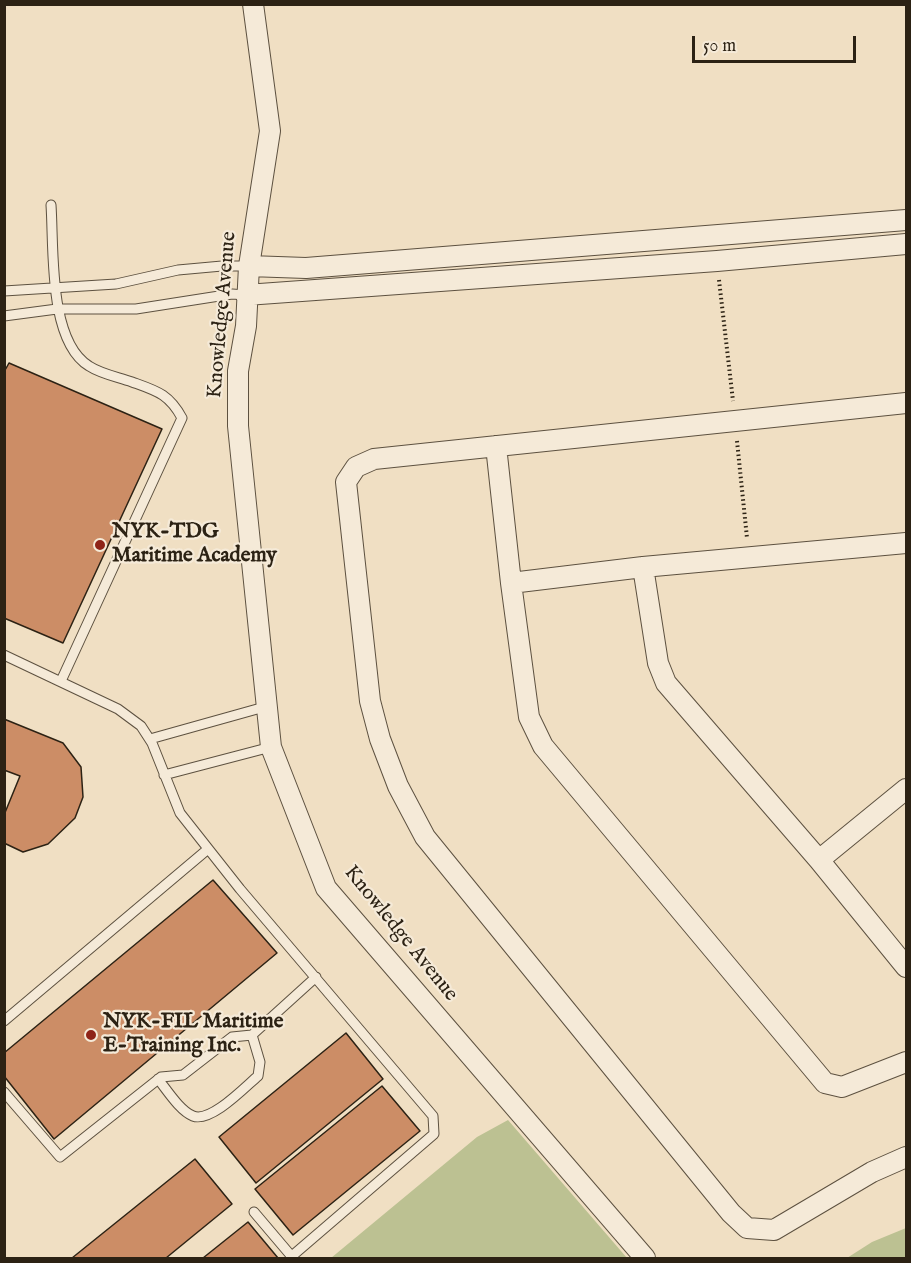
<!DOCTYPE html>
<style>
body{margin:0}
#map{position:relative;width:911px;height:1263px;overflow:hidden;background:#f0dfc3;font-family:"IM FELL English",serif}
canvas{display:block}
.frame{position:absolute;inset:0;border:6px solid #2c2214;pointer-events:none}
.scale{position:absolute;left:692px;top:36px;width:164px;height:27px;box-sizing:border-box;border:3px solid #2c2214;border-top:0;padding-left:8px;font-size:18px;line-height:21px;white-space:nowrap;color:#2c2214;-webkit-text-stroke:4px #f5ead8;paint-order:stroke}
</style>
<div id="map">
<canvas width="911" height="1263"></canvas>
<div class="frame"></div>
<div class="scale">50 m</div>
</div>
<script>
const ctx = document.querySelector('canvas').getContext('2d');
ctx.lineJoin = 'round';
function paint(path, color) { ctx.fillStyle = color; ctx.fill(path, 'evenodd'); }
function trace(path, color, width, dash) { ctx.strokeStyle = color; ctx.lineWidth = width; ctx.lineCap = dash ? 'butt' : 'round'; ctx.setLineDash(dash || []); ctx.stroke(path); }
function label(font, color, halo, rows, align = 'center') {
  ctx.font = font + ' "IM FELL English",serif'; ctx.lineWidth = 4.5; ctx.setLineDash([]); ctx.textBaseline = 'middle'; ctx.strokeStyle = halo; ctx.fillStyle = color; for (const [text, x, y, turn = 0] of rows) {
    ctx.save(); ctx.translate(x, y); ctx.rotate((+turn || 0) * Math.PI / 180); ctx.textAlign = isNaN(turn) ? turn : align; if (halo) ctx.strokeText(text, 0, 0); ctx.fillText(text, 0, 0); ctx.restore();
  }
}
const green = new Path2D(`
 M508,1120L627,1258H331L477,1137Z
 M906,1228V1258H847L872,1242Z`);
const building = new Path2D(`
 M9,363L162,429L63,643L4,618V372Z
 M4,719L63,743L81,767L83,797L75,818L48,844L23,852L4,843Z
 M4,770L20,776L4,815Z
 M213,880L277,953L54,1139L4,1076V1053Z
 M346,1033L383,1079L256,1183L219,1137Z
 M382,1086L420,1131L293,1235L255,1189Z
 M195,1159L232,1204L166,1258H72Z
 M248,1222L278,1258H203Z`);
const path = new Path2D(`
 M719,280L733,401
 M737,441L747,538`);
const service = new Path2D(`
 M51,205C54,248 48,341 89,366C101,374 118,377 132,382C157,391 169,394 182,418L61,681
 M4,291L116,284L178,270L222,266H249
 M4,316L57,309H136L232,294L246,295
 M4,655L118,709L141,726L152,743L180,813L240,889L433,1116L434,1134L292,1256
 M150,739L268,706
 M164,775L271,747
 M4,1021L208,849
 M158,1079C167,1090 180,1111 193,1116C211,1123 245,1087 258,1076L260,1062L252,1035
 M4,1092L60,1157L161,1077L183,1075L232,1037L252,1035L316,977
 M254,1212L293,1258`);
const minor = new Path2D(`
 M253,4L270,131L249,266L246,326L238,371V426L271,747L326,888L645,1258
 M249,266L306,268L906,220
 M246,295L717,261L906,244
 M906,403L374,459L356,467L346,482L370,701L380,739L398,786L425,837L731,1213L747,1228L774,1230L872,1172L906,1157
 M496,446L511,583
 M906,543L643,567L511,583L529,717L543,746L825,1083L842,1087L906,1062
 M643,567L658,663L666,683L819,860L906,967
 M819,860L906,789`);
const markers = [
 [100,545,6,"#8f2418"],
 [91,1035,6,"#8f2418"]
];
const streetNames = [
 ["Knowledge Avenue",223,315,-85],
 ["Knowledge Avenue",400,934,51]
];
const poiNames = [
 ["NYK-TDG",112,533],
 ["Maritime Academy",112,557],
 ["NYK-FIL Maritime",103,1023],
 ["E-Training Inc.",103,1047]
];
paint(green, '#bcc192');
paint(building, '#cc8d66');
trace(building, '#2c2214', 1.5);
trace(service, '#5d5140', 11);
trace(minor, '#5d5140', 22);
trace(path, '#2c2214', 4, [1.5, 3]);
trace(service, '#f5ead8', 9);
trace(minor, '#f5ead8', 20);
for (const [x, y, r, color] of markers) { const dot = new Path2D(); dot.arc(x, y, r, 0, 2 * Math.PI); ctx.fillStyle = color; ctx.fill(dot); trace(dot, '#f5ead8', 2); }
label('21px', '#2c2214', '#f5ead8', streetNames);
label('bold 21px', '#2c2214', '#f5ead8', poiNames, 'left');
</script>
